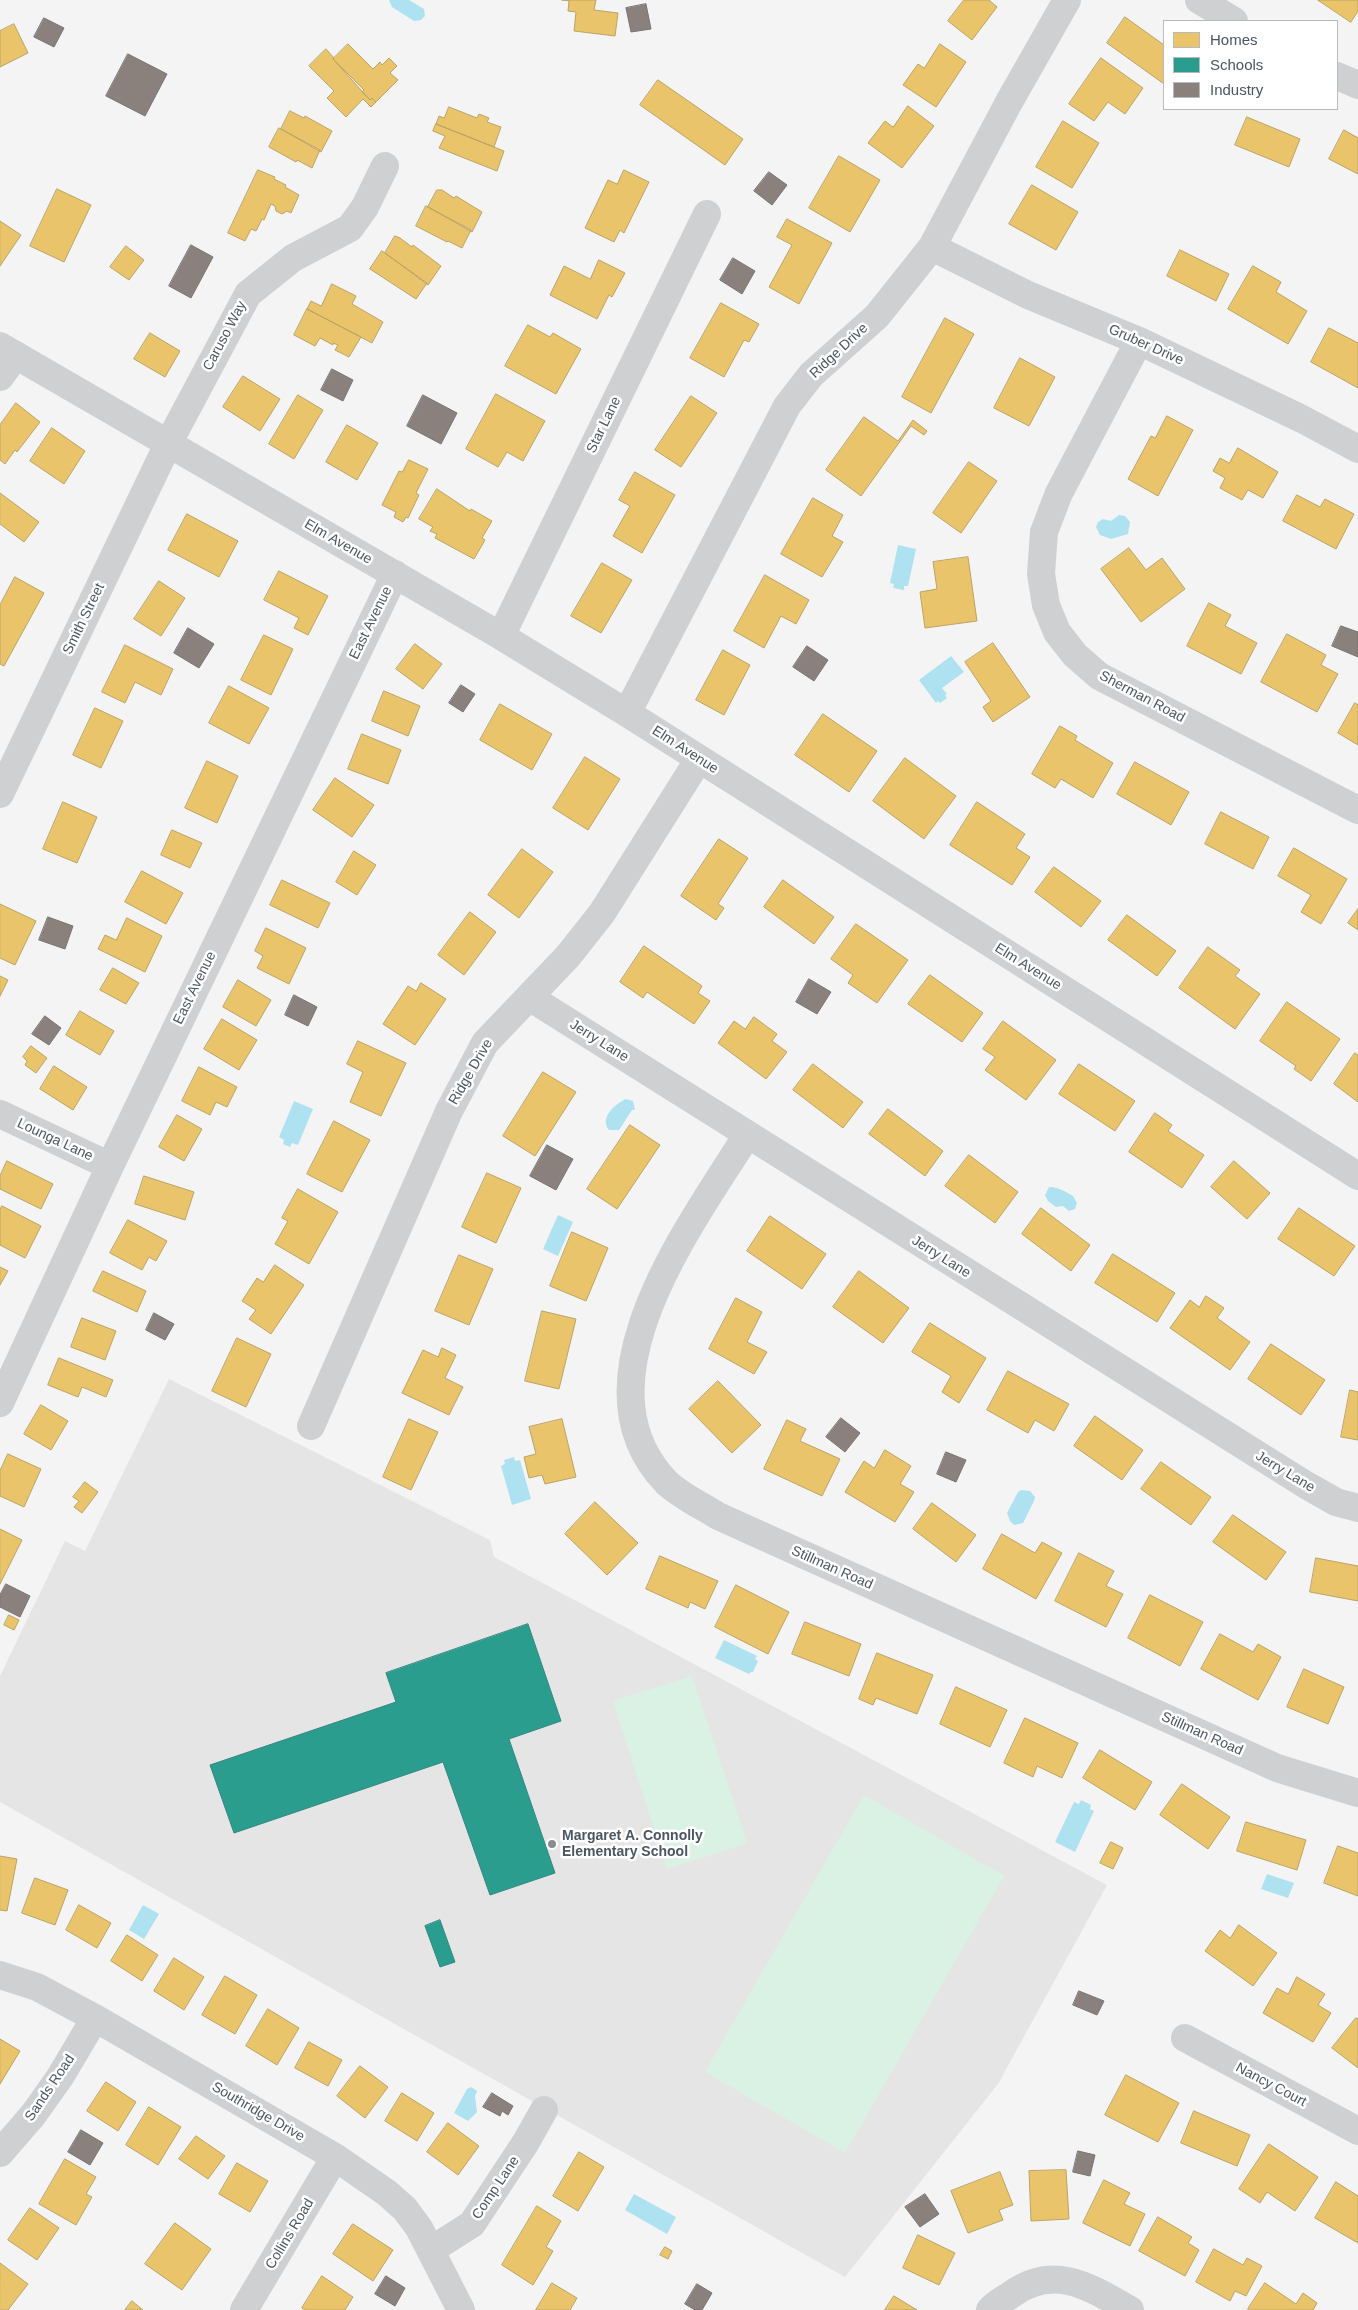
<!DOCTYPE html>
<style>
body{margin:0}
#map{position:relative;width:1358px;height:2310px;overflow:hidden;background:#f4f4f4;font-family:Helvetica,sans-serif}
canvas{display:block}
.legend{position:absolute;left:1163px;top:20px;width:175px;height:90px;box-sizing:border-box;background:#fff;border:1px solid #b7bbc0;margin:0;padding:6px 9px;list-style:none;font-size:15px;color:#4a5661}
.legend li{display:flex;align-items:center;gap:10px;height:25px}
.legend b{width:25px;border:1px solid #b7bbc0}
</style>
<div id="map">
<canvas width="1358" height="2310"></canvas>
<ul class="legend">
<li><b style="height:14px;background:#e9c46a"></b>Homes</li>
<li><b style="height:14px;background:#2a9d8f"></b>Schools</li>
<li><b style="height:14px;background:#8a817c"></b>Industry</li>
</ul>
</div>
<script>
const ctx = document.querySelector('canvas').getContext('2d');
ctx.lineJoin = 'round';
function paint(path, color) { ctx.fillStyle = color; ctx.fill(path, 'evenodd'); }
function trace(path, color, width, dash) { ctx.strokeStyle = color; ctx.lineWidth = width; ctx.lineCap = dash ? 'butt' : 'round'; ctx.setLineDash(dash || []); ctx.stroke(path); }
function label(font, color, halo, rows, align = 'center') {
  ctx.font = font + ' Helvetica,sans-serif'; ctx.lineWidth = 5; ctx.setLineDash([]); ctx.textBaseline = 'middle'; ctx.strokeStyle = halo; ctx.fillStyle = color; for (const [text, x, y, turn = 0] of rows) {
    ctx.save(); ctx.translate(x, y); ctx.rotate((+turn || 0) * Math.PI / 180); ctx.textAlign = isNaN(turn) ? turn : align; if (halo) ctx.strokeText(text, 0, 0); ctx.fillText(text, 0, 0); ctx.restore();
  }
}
const education = new Path2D(`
 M169,1379L490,1540L494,1557L1107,1885L998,2084L845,2277L0,1802V1676L65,1541L85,1551Z`);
const green = new Path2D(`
 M692,1676L747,1843L667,1869L613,1701Z
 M864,1795L1004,1876L845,2153L705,2072Z`);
const water = new Path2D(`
 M389,0H409L424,9L425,16L421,20L414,21L392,7Z
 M1119,515L1125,516L1130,522L1128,534L1111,539L1100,535L1096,527L1098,522L1103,519L1111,521Z
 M898,545L916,549L908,586H904V590L893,588L894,584L890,583Z
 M951,656L964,672L942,688L947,694L945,695L947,698L940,703L938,701L936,703L919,680Z
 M626,1099L633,1101L635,1110H632L619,1130H609C599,1118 615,1104 626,1099Z
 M294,1101L313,1109L298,1145L292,1143L290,1147L283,1144L284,1140L279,1137Z
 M1049,1187C1056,1186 1067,1192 1073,1196L1077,1203L1075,1209L1069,1211L1063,1206L1056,1207L1048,1201L1045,1195Z
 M558,1215L573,1222L558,1256L543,1249Z
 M514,1457L515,1461L520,1460L531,1499L512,1505L501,1466L505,1464L504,1460Z
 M1021,1490L1030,1491L1035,1497L1034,1501L1023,1523L1014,1525L1010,1521L1007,1513L1018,1492Z
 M724,1640L757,1656L755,1659L758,1661L753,1672H751L749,1674L715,1658Z
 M1081,1800L1091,1805L1090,1809L1094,1811L1075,1852L1055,1842L1074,1802L1079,1804Z
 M1267,1874L1294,1883L1288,1898L1261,1889Z
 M143,1905L159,1914L144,1939L129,1930Z
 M471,2087L477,2091L475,2096L477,2112L468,2121L454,2113L467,2089Z
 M634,2194L676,2217L667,2234L625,2210Z`);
const homes = new Path2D(`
 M562,0H596L594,10L618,13L615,36L574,31L576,12L568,11L569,1Z
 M964,0H989L997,7L972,40L948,21Z
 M1318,0H1358V11L1351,22Z
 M1125,17L1164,45V84L1107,43Z
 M14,24L28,53L0,67V31Z
 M348,44L373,69L380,62L382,65L389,58L397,66L390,73L398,80L376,102L372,98L370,100L333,59Z
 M940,44L966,62L936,107L903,85L918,64L924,68Z
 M326,49L334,58L333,59L364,90L362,92L370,100L372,98L376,102L371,107L363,99L346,117L327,98L334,91L309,66Z
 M1101,58L1143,88L1125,114L1108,102L1094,121L1069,104Z
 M658,80L743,139L725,165L640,105Z
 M908,106L934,126L902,168L868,143L885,121L893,127Z
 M449,107L477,118L479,114L489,118L487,122L501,127L494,147L436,124L439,116L444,118Z
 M290,111L304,118L305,116L332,131L321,152L281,129Z
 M1247,117L1300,139L1289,167L1235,145Z
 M1063,121L1099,143L1072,188L1036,167Z
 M436,124L504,151L497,171L439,148L445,136L433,131Z
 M279,128L320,150L312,168L297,160L296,162L269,147Z
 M1344,130L1358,138V174L1329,159Z
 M839,156L880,180L850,232L809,208Z
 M258,170L275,177L274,179L286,185L285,187L299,195L291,213L287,211L282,214L276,211L275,206L271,204L264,220L262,219L256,231L251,229L245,241L228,233Z
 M624,170L649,182L624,233L620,230L614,242L585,228L608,180L617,184Z
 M1032,185L1078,212L1056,250L1009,224Z
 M57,189L91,205L64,262L30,246Z
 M437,190H442L454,198L456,196L482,212L472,232L428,207Z
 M426,206L471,230L462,248L448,241L447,242L416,226Z
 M787,219L832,243L799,304L769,287L792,245L777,237Z
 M0,221L21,235L0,266Z
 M395,236L400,238L412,247L413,245L441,266L428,285L385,253Z
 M126,246L144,260L129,280L110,267Z
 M1180,250L1229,274L1216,301L1167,276Z
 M382,251L427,283L416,299L370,269Z
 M599,260L625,273L612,297L609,295L597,319L550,295L564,266L590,279Z
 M1253,266L1281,282L1276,292L1307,311L1288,344L1228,309Z
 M332,284L356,296L352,304L383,322L372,343L307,309L311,301L321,306Z
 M721,303L759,324L749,342L744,340L724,377L690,358Z
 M307,309L361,337L349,357L335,350L338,345L333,343V345L320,338L315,346L294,335Z
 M945,318L974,334L931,413L902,397Z
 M528,325L550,337L553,333L581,349L556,394L505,366Z
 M1329,328L1358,343V388L1311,362Z
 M150,333L180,351L165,377L134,359Z
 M1020,358L1055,377L1029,426L994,408Z
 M243,376L280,399L260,431L223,407Z
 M496,394L545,421L523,461L507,452L498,467L466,449Z
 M298,395L323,410L294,459L269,444Z
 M691,396L717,413L681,467L655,450Z
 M16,403L40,422L17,452L15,450L5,464L0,460V425Z
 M1167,416L1193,430L1158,496L1128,479L1151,436L1155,438Z
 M864,417L898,441L913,420L927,431L924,435L911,426L861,496L826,470Z
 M347,425L378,443L357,480L326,462Z
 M52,428L85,451L64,484L30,461Z
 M1238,448L1278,472L1263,498L1248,490L1242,500L1220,488L1225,478L1213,471L1220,458L1229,463Z
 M409,460L428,469L416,493L419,495L408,518L406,517L403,522L394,517L396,512L382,505L399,471L402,472Z
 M969,462L997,481L961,533L933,513Z
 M635,472L675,495L642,553L613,536L630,506L619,500Z
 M437,489L470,511L471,509L492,521L482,538L485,540L474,559L435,538L437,534L430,531L433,527L419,519Z
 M0,493L39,522L24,542L0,524Z
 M1297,495L1320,507L1325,499L1354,514L1336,549L1283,521Z
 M813,498L843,515L832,536L843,542L822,577L781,554Z
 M187,514L238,541L219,577L168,550Z
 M1129,548L1146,570L1162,558L1185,589L1141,622L1101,569Z
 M968,557L977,621L925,628L920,592L937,589L933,562Z
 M602,563L632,580L601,633L571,616Z
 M279,571L328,596L308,635L294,628L299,618L264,600Z
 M765,575L809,600L796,624L781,616L764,648L734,631Z
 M15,577L44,593L4,666L0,664V605Z
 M159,581L185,598L161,636L134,619Z
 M1209,603L1231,615L1225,626L1257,643L1241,674L1187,646Z
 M1287,634L1326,655L1321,665L1338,674L1317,712L1261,682Z
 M264,635L293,649L271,695L241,680Z
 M993,643L1030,697L993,722L983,707L991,701L965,662Z
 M415,644L442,664L423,689L396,669Z
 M125,645L173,669L161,695L135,682L125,703L102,692Z
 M723,650L750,665L724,715L696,700Z
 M229,686L269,708L249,744L209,723Z
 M384,691L420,706L408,736L372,721Z
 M1355,703L1358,705V745L1338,733Z
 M500,704L552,734L532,770L480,740Z
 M95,708L123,721L101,768L73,755Z
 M823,714L877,751L849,792L795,755Z
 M1060,726L1077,736L1075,740L1113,763L1093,798L1061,779L1055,788L1032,774Z
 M362,734L401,750L388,784L348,769Z
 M585,757L620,779L588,830L553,808Z
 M905,758L956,796L924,839L873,801Z
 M207,761L238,776L217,823L185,808Z
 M1135,762L1189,792L1171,825L1117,794Z
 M335,778L374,805L352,837L313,810Z
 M63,802L97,817L77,863L43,849Z
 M977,802L1025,834L1016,848L1030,857L1012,885L950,845Z
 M1221,812L1269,837L1253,869L1205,844Z
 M172,830L202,843L190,868L161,855Z
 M719,839L748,858L718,904L724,908L716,920L681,896Z
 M1294,848L1347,879L1321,924L1301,912L1311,895L1278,876Z
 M522,849L553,872L519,918L488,895Z
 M354,851L376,865L357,895L336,882Z
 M1054,867L1101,901L1081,927L1035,892Z
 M142,871L183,893L166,924L125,902Z
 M282,880L330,903L318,928L270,905Z
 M783,880L834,917L814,944L764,907Z
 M0,904L36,921L15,965L0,958Z
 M1358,909V930L1348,923Z
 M470,912L496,932L464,975L438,955Z
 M1127,915L1176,951L1157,976L1108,940Z
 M127,918L162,936L145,972L98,949L105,935L116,940Z
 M856,924L908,960L877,1003L848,983L853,975L831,959Z
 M266,928L306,948L289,984L257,968L263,956L255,951Z
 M644,946L702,986L698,993L710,1001L694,1024L647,992L643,998L620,982Z
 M1208,947L1240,970L1235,976L1260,994L1235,1029L1179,988Z
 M113,968L139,983L126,1004L100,990Z
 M930,975L983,1013L962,1042L908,1004Z
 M0,976L8,980L0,996Z
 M238,980L271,1000L256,1026L223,1007Z
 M421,983L446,999L415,1045L383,1024L408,986L416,991Z
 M1287,1002L1340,1039L1311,1081L1294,1069L1296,1066L1260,1041Z
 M80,1011L114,1031L100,1055L66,1035Z
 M754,1017L777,1034L772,1041L787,1052L766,1079L718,1043L734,1021L745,1029Z
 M222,1019L257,1040L239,1070L204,1049Z
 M1003,1021L1056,1060L1026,1100L985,1070L995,1057L983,1049Z
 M358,1041L406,1063L381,1116L350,1102L363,1072L347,1064Z
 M31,1046L47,1058L36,1073L25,1065L27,1061L23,1057Z
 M1355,1053L1358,1055V1102L1334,1084Z
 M813,1064L863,1102L843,1128L793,1090Z
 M1079,1064L1135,1101L1115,1131L1059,1094Z
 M54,1066L87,1087L73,1110L40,1089Z
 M199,1067L237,1087L227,1107L216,1102L210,1115L182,1101Z
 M543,1072L576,1092L535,1156L503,1136Z
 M888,1109L943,1151L925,1176L869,1134Z
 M1155,1113L1172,1125L1168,1131L1204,1155L1182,1188L1129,1152Z
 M177,1115L202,1129L184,1161L159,1147Z
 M334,1121L370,1140L342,1192L307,1174Z
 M630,1125L660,1145L617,1209L587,1189Z
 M969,1155L1018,1192L995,1223L945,1186Z
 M7,1161L53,1184L41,1209L0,1189V1176Z
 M1234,1161L1270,1193L1247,1219L1211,1187Z
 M487,1173L521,1188L496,1243L462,1227Z
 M144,1176L194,1192L185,1220L135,1204Z
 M298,1189L338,1212L309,1264L275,1244L288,1221L282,1218Z
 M2,1206L41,1226L25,1258L0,1245V1210Z
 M1041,1208L1090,1245L1071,1271L1022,1234Z
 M1299,1208L1355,1246L1334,1276L1278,1239Z
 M770,1216L826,1254L802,1289L747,1251Z
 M128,1220L167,1241L156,1261L149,1257L142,1270L110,1253Z
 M572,1232L608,1248L586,1301L550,1286Z
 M1113,1254L1175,1293L1157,1322L1095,1283Z
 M459,1255L493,1269L469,1325L435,1311Z
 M275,1265L304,1285L271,1334L249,1319L256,1310L242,1301L257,1278L263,1282Z
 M0,1267L8,1271L0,1285Z
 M103,1271L146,1291L137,1312L93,1291Z
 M859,1271L909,1308L883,1343L833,1307Z
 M1206,1296L1224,1308L1217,1318L1250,1342L1230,1370L1170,1328L1190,1300L1199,1307Z
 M736,1298L762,1312L747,1342L767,1352L754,1374L709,1349Z
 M542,1311L576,1319L559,1389L525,1381Z
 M82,1318L116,1331L105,1360L71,1347Z
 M930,1323L986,1358L959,1403L942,1392L951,1376L912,1352Z
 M237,1338L271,1354L246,1407L212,1391Z
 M1271,1344L1325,1380L1301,1415L1248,1379Z
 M442,1348L456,1355L445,1378L463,1387L449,1415L402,1393L423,1350L438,1357Z
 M59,1358L113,1380L106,1397L82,1387L78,1397L48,1385Z
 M1008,1371L1069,1404L1054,1431L1035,1420L1028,1433L987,1410Z
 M718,1381L761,1425L732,1453L689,1409Z
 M1350,1390L1358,1392V1440L1341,1437Z
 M41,1405L68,1421L51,1450L24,1434Z
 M1095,1416L1143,1450L1122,1480L1074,1446Z
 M409,1419L438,1432L411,1490L383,1477Z
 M562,1419L576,1477L545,1484L542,1475L529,1478L524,1457L536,1454L529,1427Z
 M787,1420L806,1429L800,1441L840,1459L822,1496L764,1469Z
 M885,1450L911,1466L900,1484L914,1492L895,1522L845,1492L864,1461L874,1468Z
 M8,1454L41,1469L24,1507L0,1496V1471Z
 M1161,1462L1211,1497L1191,1525L1141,1489Z
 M85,1482L98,1492L82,1513L74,1507L79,1501L73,1497Z
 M595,1502L638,1543L607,1575L565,1534Z
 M932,1503L976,1535L956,1562L913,1529Z
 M1233,1515L1286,1552L1266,1580L1213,1542Z
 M0,1529L22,1540L0,1584Z
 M1002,1534L1035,1553L1042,1542L1062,1553L1036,1599L983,1569Z
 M1079,1553L1114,1571L1106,1586L1123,1594L1106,1627L1055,1601Z
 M660,1556L718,1581L705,1609L690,1602L688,1608L646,1589Z
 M1316,1558L1358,1566V1601L1310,1592Z
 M736,1585L789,1612L768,1654L715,1627Z
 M1150,1595L1203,1622L1180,1666L1128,1638Z
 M9,1615L19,1620L14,1630L4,1625Z
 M805,1622L861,1644L849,1676L792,1654Z
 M1220,1634L1253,1652L1258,1644L1281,1657L1258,1700L1201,1669Z
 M877,1653L933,1675L917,1714L876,1698L873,1705L859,1699Z
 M1304,1669L1344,1687L1328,1724L1287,1707Z
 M956,1687L1007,1710L990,1747L940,1724Z
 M1025,1718L1078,1743L1062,1778L1037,1766L1033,1777L1004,1763Z
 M1100,1750L1152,1782L1135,1810L1083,1778Z
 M1182,1784L1230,1817L1208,1849L1160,1815Z
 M1246,1822L1306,1840L1297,1870L1237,1851Z
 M1111,1842L1123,1848L1113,1869L1100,1863Z
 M1338,1846L1358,1853V1896L1324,1883Z
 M0,1856L17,1859L7,1911L0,1910Z
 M35,1878L68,1890L55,1925L22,1913Z
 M79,1905L111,1923L97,1948L66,1930Z
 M1239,1925L1277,1953L1253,1986L1205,1951L1220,1930L1230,1938Z
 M127,1935L158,1955L142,1981L111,1961Z
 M174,1958L204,1977L184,2010L154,1991Z
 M225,1976L257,1995L235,2034L202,2015Z
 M1297,1977L1325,1994L1318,2005L1331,2013L1313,2042L1263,2013L1277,1988L1288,1994Z
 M268,2009L299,2028L277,2065L246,2046Z
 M1356,2018L1358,2019V2068L1332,2048Z
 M0,2039L20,2051L0,2084Z
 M309,2042L342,2060L328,2086L295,2068Z
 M360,2066L388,2087L365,2118L337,2096Z
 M1126,2075L1179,2103L1158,2142L1105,2115Z
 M106,2082L136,2102L118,2131L87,2111Z
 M402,2093L434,2113L417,2141L385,2121Z
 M149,2107L181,2127L158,2165L126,2145Z
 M1194,2111L1250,2135L1237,2166L1181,2143Z
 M448,2123L479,2146L458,2175L427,2152Z
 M196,2136L225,2156L208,2179L179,2159Z
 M1269,2144L1318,2177L1295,2211L1267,2192L1260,2203L1239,2189Z
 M579,2152L604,2167L578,2211L553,2196Z
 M65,2159L96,2177L86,2194L92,2197L76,2225L39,2204Z
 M237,2163L268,2181L250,2212L219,2194Z
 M1066,2170L1069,2219L1031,2221L1029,2171Z
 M1000,2172L1013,2205L999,2210L1003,2220L968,2233L951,2191Z
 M1104,2180L1130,2193L1124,2204L1145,2214L1130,2246L1083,2223Z
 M1336,2182L1358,2196V2243L1315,2218Z
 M537,2206L561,2221L546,2247L553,2251L533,2285L502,2265Z
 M30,2208L59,2228L37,2260L8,2240Z
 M1158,2217L1192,2237L1188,2243L1199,2250L1185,2276L1139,2251Z
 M175,2223L211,2249L182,2290L145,2264Z
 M353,2224L393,2250L373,2281L333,2254Z
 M918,2235L955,2253L939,2285L903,2268Z
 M665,2247L672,2251L668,2259L660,2255Z
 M1214,2249L1243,2265L1247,2258L1262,2266L1246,2296L1235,2291L1230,2301L1196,2282Z
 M0,2263L28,2284L8,2310H0Z
 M322,2276L353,2297L345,2310H305L302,2308Z
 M552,2283L577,2298L570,2310H536Z
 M1265,2283L1296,2304L1303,2293L1317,2303L1313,2310H1250L1248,2309Z
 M894,2296L917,2310H885Z
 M132,2301L143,2310H125Z`);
const schools = new Path2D(`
 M528,1624L561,1721L509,1739L555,1873L490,1895L443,1762L234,1833L210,1765L396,1702L386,1673Z
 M440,1920L455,1962L440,1967L425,1926Z`);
const industry = new Path2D(`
 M646,4L651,29L631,32L626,8Z
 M44,18L64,28L54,47L34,37Z
 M128,54L167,74L145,116L106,96Z
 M769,172L787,185L772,205L754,191Z
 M191,245L213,257L191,298L169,286Z
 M733,258L755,271L742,294L720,280Z
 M332,369L353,380L343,401L321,390Z
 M423,395L457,413L441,444L407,426Z
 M1341,626L1358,632V657L1332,646Z
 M188,628L214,644L199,668L174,653Z
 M807,646L828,660L814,681L793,667Z
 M461,685L475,694L463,712L449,703Z
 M48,917L73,926L65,949L39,940Z
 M809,979L831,992L817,1014L796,1002Z
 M294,995L317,1007L308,1026L285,1015Z
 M45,1016L61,1028L49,1045L32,1034Z
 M547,1145L573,1159L556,1190L530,1176Z
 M154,1313L174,1324L165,1340L146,1330Z
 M841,1418L860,1433L845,1452L826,1437Z
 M946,1452L966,1460L956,1482L937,1474Z
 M6,1584L30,1596L20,1617L0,1607V1595Z
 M1079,1991L1104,2001L1097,2015L1073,2005Z
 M492,2093L513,2106L508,2115L502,2111L500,2116L483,2107Z
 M81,2130L103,2143L90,2165L68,2152Z
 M1078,2151L1095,2155L1090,2176L1073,2172Z
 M925,2194L939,2214L920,2227L905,2207Z
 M386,2276L405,2288L395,2306L375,2294Z
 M697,2284L712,2293L702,2310H695L685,2304Z`);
const street = new Path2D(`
 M1199,0L1234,21
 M1337,76L1358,85
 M932,247L1028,295L1139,341L1302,419L1358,449
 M1139,341L1059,493L1044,532L1041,574L1046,605L1057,632L1075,655L1099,676L1358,810
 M0,346L501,636L627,713L1358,1176
 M0,377L16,355
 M501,636L707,214
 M627,713L787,406L811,375L877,316L932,247L1009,102L1067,0
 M0,794L168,444L248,294L293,258L350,228L365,207L385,166
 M529,997L1306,1485L1336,1502L1358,1508
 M0,1114L110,1166
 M747,1135C691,1225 570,1383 667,1483C681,1496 702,1506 718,1516L1277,1768L1358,1793
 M0,1403L110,1166L395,574
 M311,1426L449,1111L485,1043L568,956L602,913L699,759
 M0,1975L37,1987L95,2018L335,2157L387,2193L405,2209L419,2228L461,2310
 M1185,2038L1358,2131
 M0,2153L33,2115L60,2077L95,2018
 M431,2250L472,2224L526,2142L544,2110
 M244,2310L335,2157
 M990,2310C996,2303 1005,2299 1012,2294C1055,2263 1091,2288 1130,2310`);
const markers = [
 [552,1844,5,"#868d94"]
];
const streetNames = [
 ["Caruso Way",225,336,-62],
 ["Gruber Drive",1146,345,24],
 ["Ridge Drive",839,351,-43],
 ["Star Lane",604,425,-64],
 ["Elm Avenue",338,542,30],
 ["Smith Street",84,619,-64],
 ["East Avenue",371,623,-64],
 ["Sherman Road",1142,697,28],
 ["Elm Avenue",685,750,33],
 ["Elm Avenue",1028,967,32],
 ["East Avenue",195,988,-64],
 ["Jerry Lane",599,1041,32],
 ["Ridge Drive",471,1072,-60],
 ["Lounga Lane",55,1140,25],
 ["Jerry Lane",941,1257,32],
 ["Jerry Lane",1285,1472,31],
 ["Stillman Road",832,1568,24],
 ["Stillman Road",1202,1734,24],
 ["Nancy Court",1271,2085,28],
 ["Sands Road",50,2088,-56],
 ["Southridge Drive",258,2112,30],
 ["Comp Lane",496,2188,-56],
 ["Collins Road",290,2234,-59]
];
const poiNames = [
 ["Margaret A. Connolly",562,1836],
 ["Elementary School",562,1852]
];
paint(education, '#e6e5e6');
paint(green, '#d9f2e3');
paint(water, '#aee2f0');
paint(homes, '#e9c46a');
trace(homes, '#b9a367', 1);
paint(schools, '#2a9d8f');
trace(schools, '#348881', 1);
paint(industry, '#8a817c');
trace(industry, '#777474', 1);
trace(street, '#ced0d2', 28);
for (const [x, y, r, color] of markers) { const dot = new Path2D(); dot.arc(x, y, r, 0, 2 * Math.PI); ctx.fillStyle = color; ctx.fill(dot); trace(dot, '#fff', 2); }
label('14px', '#4a5661', '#fff', streetNames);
label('bold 14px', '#4a5661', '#fff', poiNames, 'left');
</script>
